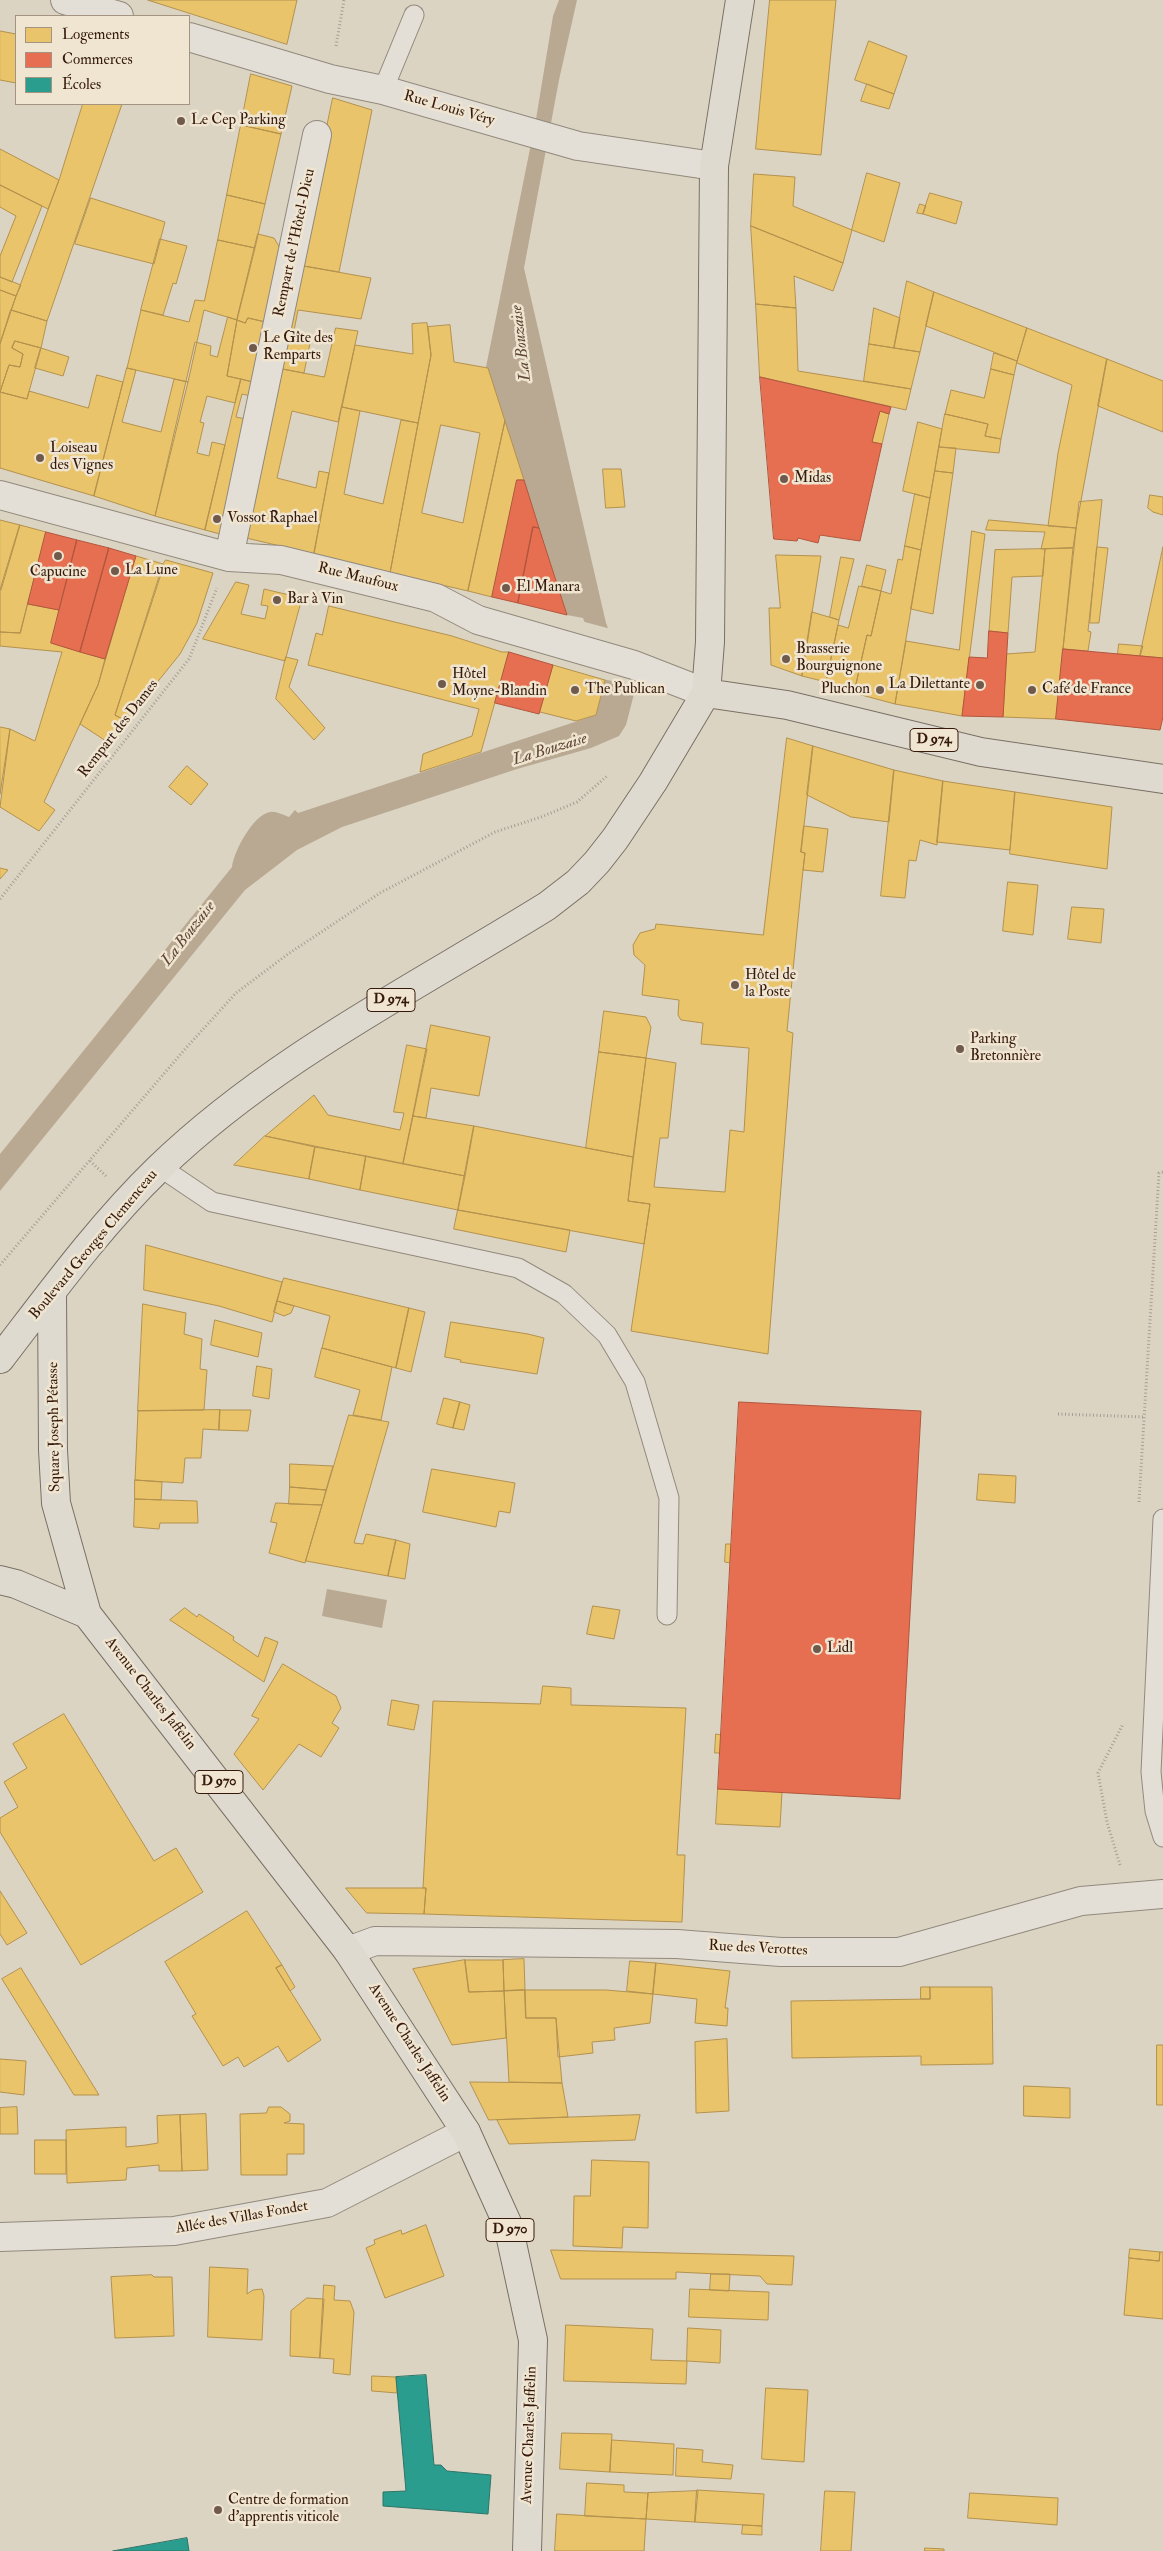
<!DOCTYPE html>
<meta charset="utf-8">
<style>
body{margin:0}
#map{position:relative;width:1163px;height:2551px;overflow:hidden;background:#dcd4c2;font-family:"IM FELL Double Pica",serif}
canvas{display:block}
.legend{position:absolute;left:15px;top:15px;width:175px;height:90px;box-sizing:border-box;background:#efe5d0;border:1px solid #a59382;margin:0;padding:6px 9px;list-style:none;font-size:15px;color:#35190c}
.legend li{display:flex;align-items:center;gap:10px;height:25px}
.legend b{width:25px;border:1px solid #a59382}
</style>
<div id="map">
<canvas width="1163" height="2551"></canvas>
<ul class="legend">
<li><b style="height:14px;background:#e9c46a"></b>Logements</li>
<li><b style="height:14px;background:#e76f51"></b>Commerces</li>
<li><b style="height:14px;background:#2a9d8f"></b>Écoles</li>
</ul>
</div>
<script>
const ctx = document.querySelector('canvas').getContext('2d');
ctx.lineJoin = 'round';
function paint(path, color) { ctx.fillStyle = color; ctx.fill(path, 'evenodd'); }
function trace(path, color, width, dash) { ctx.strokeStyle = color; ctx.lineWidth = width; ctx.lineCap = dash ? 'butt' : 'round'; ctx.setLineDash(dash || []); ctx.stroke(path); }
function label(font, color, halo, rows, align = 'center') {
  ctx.font = font + ' "IM FELL Double Pica",serif'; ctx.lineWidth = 5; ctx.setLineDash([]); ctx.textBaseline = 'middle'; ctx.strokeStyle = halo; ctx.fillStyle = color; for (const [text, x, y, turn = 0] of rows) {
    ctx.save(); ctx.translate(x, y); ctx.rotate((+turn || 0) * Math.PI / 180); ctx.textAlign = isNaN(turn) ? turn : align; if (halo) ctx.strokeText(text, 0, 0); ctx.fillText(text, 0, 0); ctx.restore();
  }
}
const water = new Path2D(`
 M559,0H577L559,80L524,268L606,623L634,694L626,725L619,736L591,748L517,769L342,827L297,850L245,890L0,1191V1154L232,867C234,851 253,815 270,812C276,811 283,815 289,817L295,810L298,813L596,715L605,680L583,618L567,615L486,367L536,119L553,16Z
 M327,1589L387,1600L382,1628L322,1616Z`);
const pier = new Path2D(`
 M581,621L611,629L633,685L602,679Z`);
const homes = new Path2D(`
 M148,0H297L287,44Z
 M770,0H836L821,155L756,149Z
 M0,31L16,34V83L0,80Z
 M869,41L907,56L894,94L855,80Z
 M251,74L292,86L281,134L241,125Z
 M867,84L894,94L889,109L861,101Z
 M333,98L372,110L339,272L298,265Z
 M83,104H122L47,321L11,310L59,180Z
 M241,125L281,134L265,204L227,195Z
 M0,149L59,180L48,209L0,185Z
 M867,173L900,183L884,242L852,230Z
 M754,174L795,177L793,206L852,230L843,263L751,226Z
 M0,185L42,206L12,282L0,277V256L16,216L0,207Z
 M930,193L962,202L956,224L923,214Z
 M227,195L265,204L255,248L218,240Z
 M91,198L165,222L154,264L75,244Z
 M920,204L926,206L923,214L917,213Z
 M751,226L843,263L833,291L794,276L796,308L756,304Z
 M258,234L274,238L283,253L270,323L248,318L245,323L237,320Z
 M160,239L187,246L176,284L173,283L163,315L141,310Z
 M218,240L255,248L237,320L204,310L188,382L127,368L141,310L189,322L195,300L204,301Z
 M298,265L371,278L361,319L298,310L292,341L283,339Z
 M0,277L21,285L16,296L0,290Z
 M907,281L934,292L920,352L894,348Z
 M0,290L16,296L0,344Z
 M934,292L1027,328L1017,361L926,326Z
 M756,304L796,308L798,371L911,389L906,410L760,377Z
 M874,308L900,318L894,348L869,344Z
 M11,310L47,321L41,348L15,341L12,348L23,354L20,367L9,365L0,392V344Z
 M228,317L237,320L227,376L241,379L235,403L207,396L200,422L204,423L197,453L209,456L212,442L225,445L205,530L155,516L195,342L211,346L210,355L217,357Z
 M248,318L270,323L257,383L227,376L237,320L245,323Z
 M427,323L431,355L418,423L342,407L355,345L413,354L412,324Z
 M450,325L454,362L488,368L505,421L468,591L390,573L431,355L428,327ZM441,425L480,433L463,523L422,513Z
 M336,328L358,331L338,422L292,411L277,478L316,488L319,471L329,473L314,554L242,537L277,368L324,377Z
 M1027,328L1107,359L1076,528L1048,526L1058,453L1072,385L1017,363Z
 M283,339L310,343L304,373L277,368Z
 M15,341L41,348L27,399L0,392L9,365L20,367L23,354L12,348Z
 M869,344L920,352L911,389L864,381Z
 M41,348L69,357L63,376L35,368Z
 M994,353L1017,361L1014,375L991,369Z
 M1107,359L1163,381V432L1098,406Z
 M127,368L136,370L122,422L161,432L174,379L188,382L155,516L94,496Z
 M991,369L1014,375L1001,439L985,436L988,424L945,414L951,390L984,398Z
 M97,375L123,382L94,496L0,468V392L27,399L29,391L88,408Z
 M241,379L257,383L255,397L242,394L236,417L250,420L220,534L205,530Z
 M342,407L360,411L344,494L383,504L401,420L418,423L390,573L314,554Z
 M880,411L889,414L882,444L872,442Z
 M945,414L988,424L985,436L1001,439L999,453L939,447Z
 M505,421L524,480H517L492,597L468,591Z
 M918,422L942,429L930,498L903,491Z
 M939,447L956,448L953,473L935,471Z
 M603,469H621L625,507L606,508Z
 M935,471L953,473L933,614L911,609Z
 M915,494L930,498L921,550L905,546Z
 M1150,495L1163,497V515L1153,512L1148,508Z
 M1102,500L1088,631L1091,632L1088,651L1063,649L1079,502Z
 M0,520L20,525L1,590H0Z
 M989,520L1076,528L1073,548L1041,549L1045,532L986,530Z
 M20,525L46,532L20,633L0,632V590Z
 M972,531L985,534L962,716L895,704L906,641L959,650Z
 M905,546L921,550L895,704L854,693L867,635L871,636L881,591L891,594L898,559L902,560Z
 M1097,547L1108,548L1099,623H1090Z
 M1163,547V658L1140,656Z
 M1073,548L1056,719L1003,717L1006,654L1035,652L1045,549Z
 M1045,549L1043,576L1012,577L1008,633L989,631L995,550Z
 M776,555L821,556L802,676L771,665L769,608H780Z
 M136,556L163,564V568L115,715L126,721L109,743L80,724L98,685Z
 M841,557L854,559L839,620L830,617Z
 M166,560L213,573L197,623L180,654L126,721L115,715L163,564Z
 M867,565L886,570L881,591L862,586Z
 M236,582L249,585L241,614L265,619L268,606L261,605L264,589L302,598L285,661L203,639Z
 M859,586L881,591L871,636L867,635L854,693L826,682L838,625L848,628Z
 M28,604L59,610L51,643L105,659L98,685L44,802L55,810L39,831L0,807L10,729L35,741L62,652L0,646V632L20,633Z
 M329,606L452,636L502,652H509L481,752L420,772L423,754L472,736L479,709L308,665L316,633L322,635Z
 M812,612L839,620L826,682L802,676Z
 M1119,644L1143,646L1140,656L1118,654Z
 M286,657L298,660L289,687L325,728L314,740L276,699Z
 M553,665L605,680L596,715L576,721L540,712Z
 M0,727L10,729L0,794Z
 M787,738L813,746L801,852L805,853L803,870L787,1031L793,1033L768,1354L631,1331L650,1204L628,1201L646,1058L676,1063L668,1138H660L654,1187L725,1192L730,1130L744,1132L749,1048L701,1044L703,1023L681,1020L678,1015L679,1000L642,995L645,965L634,955L633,945L640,933L655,929L656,924L763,935Z
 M813,746L894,770L889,822L851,817L807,795Z
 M187,766L208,784L191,805L169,787Z
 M894,770L943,781L937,845L920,840L916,861L909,860L905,898L881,896Z
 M943,781L1015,792L1010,850L937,842Z
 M1015,792L1112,807L1107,869L1010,854Z
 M804,826L828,829L823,872L803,870L805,853L801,852Z
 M0,868L8,870L0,879Z
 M1008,882L1038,885L1033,935L1003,931Z
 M1072,907L1104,909L1101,943L1068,939Z
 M604,1011L646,1017L651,1027L646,1058L599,1052Z
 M431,1025L490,1037L479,1096L431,1088L426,1118L413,1116Z
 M407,1045L427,1049L403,1164L265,1136L314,1095L328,1115L400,1130L404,1113L394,1112Z
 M599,1052L646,1058L633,1157L586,1148Z
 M413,1116L474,1126L465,1176L403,1164Z
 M474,1126L633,1157L628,1201L650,1204L644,1244L458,1210Z
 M265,1136L315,1147L309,1179L234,1165Z
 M315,1147L366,1156L360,1190L309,1179Z
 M366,1156L465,1176L458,1210L360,1190Z
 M458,1210L570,1230L566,1252L454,1229Z
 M146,1245L282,1282L272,1322L219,1306L144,1290Z
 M284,1278L409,1308L396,1368L322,1348L330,1316L277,1301Z
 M277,1301L294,1306L291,1313L284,1316L274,1312Z
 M143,1304L186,1313L184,1334L202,1339L200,1369L207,1370L204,1410L138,1411Z
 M409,1308L425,1312L411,1372L396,1368Z
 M215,1320L262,1333L258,1357L211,1345Z
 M451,1322L528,1334L544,1338L537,1374L460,1362L461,1360L445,1357Z
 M322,1348L392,1367L381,1420L353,1415L360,1390L315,1377Z
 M257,1366L272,1369L269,1399L253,1396Z
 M444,1398L460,1402L453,1428L437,1424Z
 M460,1402L470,1405L464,1430L453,1428Z
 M220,1410H251L248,1431L219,1430Z
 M220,1410L219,1430L203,1429L201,1458H185L183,1483L135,1480L138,1411Z
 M349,1415L389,1422L354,1543L363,1544L366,1534L396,1540L388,1576L306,1561Z
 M290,1464L333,1466L326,1490L290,1487Z
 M432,1469L515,1483L510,1513L499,1511L496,1527L423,1512Z
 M979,1474L1016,1476L1015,1503L977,1500Z
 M135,1480L162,1482L161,1500L135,1499Z
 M290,1487L326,1490L322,1505L289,1504Z
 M135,1499L197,1501L198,1523H160L159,1529L134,1527Z
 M276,1503L322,1505L305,1563L269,1553L277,1523L271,1522Z
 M396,1540L410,1544L405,1579L388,1576Z
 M726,1544H731L730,1563L725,1562Z
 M593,1606L620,1610L614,1639L587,1634Z
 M185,1608L197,1617L199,1614L234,1637L233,1640L258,1657L265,1637L278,1642L264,1682L170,1620Z
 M283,1664L336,1696L341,1708L332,1723L339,1728L321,1757L299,1744L263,1790L234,1754L259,1719L252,1716Z
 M543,1686L571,1688V1705L686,1708L677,1855H685L682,1922L424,1914L426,1888H423L433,1701L540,1704Z
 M392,1700L419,1705L414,1730L388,1725Z
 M64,1714L154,1861L176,1848L203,1892L81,1965L0,1832V1818L18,1807L4,1782L27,1768L13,1744Z
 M716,1734L721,1735L720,1753H715Z
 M718,1789L782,1792L780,1827L716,1824Z
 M346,1888H426L424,1914L367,1913Z
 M0,1891L27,1933L7,1945L0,1934Z
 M247,1911L282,1965L276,1968L321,2040L288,2062L278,2046L244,2067L238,2057L223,2066L192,2016L196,2014L165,1962Z
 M524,1959L525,1990L504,1991L503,1960Z
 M465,1960H503L504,1991L469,1992Z
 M465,1960L469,1992L504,1991L506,2038L452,2045L413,1969Z
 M630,1961L656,1963L653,1994L627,1991Z
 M656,1963L730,1971L725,2008H728L727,2026L695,2023L697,1999L653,1994Z
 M282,1965L295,1987L290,1991L276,1968Z
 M21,1968L59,2030L99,2095H74L2,1979Z
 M921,1987H930V1999H921Z
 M930,1987H992L993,2064L921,2065V2056L792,2058L791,2001L930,1999Z
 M525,1990H606L653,1994L650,2023L614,2028L615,2040L592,2042L593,2053L558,2057L556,2018H526Z
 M525,1990L526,2018H556L562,2083L509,2082L504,1991Z
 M727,2039L729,2111L696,2113L695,2042Z
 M1157,2045H1163V2105H1157Z
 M0,2059L26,2061L24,2095L0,2092Z
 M470,2082L562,2083L568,2117L489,2120Z
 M1024,2086L1070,2088V2118L1024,2116Z
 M17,2107L18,2134H0V2108Z
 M269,2107H281L290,2114V2121L284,2123L304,2124V2154H287V2175H241L240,2114L266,2113Z
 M206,2114L208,2170L182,2171L180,2115Z
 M180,2115L182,2171H159V2165L127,2168L126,2180L67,2183L66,2130L126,2127V2147L146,2145L158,2143L157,2116Z
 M640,2115L635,2140L509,2144L497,2120Z
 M35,2140H66V2174H35Z
 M592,2160L649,2162L648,2228L623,2227L622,2248L573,2246L574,2196H590Z
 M426,2225L444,2276L385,2298L366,2248L375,2244L374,2240L401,2230L402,2234Z
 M1130,2249L1160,2252L1159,2261L1129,2258Z
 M551,2250L794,2256L792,2285L767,2284L760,2276L676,2272V2279H561Z
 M1160,2252H1163V2319L1124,2315L1129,2258L1159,2261Z
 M210,2267L248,2269L247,2294L253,2290L262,2289L264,2296L262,2340L208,2337Z
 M711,2274H730L729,2291L710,2290Z
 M152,2275L154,2277H172L174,2336L115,2338L111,2277Z
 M324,2285L335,2286L334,2300L350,2301L354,2312L350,2375L333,2373L334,2359L320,2358Z
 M690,2289L769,2292L768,2320L689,2317Z
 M307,2298L324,2299L320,2358L290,2356L291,2311Z
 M566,2325L653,2329L651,2360L687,2361L686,2384L564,2381Z
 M688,2328L721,2330L720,2363L687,2361Z
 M372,2376L396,2377L397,2393L372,2391Z
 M766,2388L808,2390L804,2462L762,2459Z
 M562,2433L612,2434L610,2472L560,2469Z
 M612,2440L674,2444L673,2475L610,2472Z
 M677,2448L703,2450L702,2462L733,2465L731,2479L676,2476Z
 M587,2483L624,2485V2492L648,2493L646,2519L585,2516Z
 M697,2490L764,2494L762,2526L695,2522Z
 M698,2491L695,2522L646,2519L648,2493Z
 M825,2491L855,2492L851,2551H821Z
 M970,2493L1058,2498L1057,2525L968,2518Z
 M557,2514L646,2519L644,2551H555Z
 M743,2525L762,2526V2535L742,2534Z
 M925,2548L944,2549V2551H925Z`);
const shops = new Path2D(`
 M760,377L891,407L889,414L880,411L872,442L882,444L860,541L820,535L818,543L798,538L797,541L774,539Z
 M517,480H524L539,528L533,527L518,603L492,597Z
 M533,527L539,528L567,615L518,603Z
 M46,532L77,540L59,610L28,604Z
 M77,540L109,548L80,652L51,643Z
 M109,548L136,556L105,659L80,652Z
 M989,631L1008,633L1003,717L962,716L969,657L987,658Z
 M1063,649L1163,658V717L1160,730L1056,719Z
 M509,652L553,665L539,714L495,703Z
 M739,1402L921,1411L900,1799L718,1789Z`);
const schools = new Path2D(`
 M426,2375L434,2465H441L447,2471L491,2475L488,2514L383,2506V2492L406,2491L396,2377Z
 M187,2538L189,2551H113Z`);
const path = new Path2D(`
 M336,46L344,0
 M0,899L189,659L217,588
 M90,1161L106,1176
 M0,1265L186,1048L236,993L288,954L380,893L495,832L541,817L577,802L607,776
 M1058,1414L1145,1417
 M1139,1502L1159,1173L1163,1172
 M1120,1865L1107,1822L1098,1773L1123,1724`);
const lane = new Path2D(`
 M383,90L414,15
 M160,1167L212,1202L518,1268L564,1294L607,1335L635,1382L669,1498L667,1615
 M1163,1519L1151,1772L1155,1811L1163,1837`);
const street = new Path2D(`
 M65,0L119,16
 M189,37L330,79L383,90L578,146L714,166
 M0,495L229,557L281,560L436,598L478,620L634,665L706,693
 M229,557L317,135
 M348,1951L375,1941L677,1944L781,1952H899L1081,1901L1163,1894
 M0,2237L174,2231L327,2203L466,2132`);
const primary = new Path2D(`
 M706,693L787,705L981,752L1163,779
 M52,1292L53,1450L56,1503L87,1614L348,1951L466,2132L508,2225L533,2340L527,2551
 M0,1359C50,1294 100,1225 159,1168C272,1059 415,988 547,906L578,882L597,862L615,839L653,782L706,693L710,642L714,166L740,0
 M0,1580L16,1584L87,1614`);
const markers = [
 [181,121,5,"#6f5a4c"],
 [253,348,5,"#6f5a4c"],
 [40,458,5,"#6f5a4c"],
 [784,479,5,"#6f5a4c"],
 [217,519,5,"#6f5a4c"],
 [58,556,5,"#6f5a4c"],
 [115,571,5,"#6f5a4c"],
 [506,588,5,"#6f5a4c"],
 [277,600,5,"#6f5a4c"],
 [786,659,5,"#6f5a4c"],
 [442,684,5,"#6f5a4c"],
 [980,685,5,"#6f5a4c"],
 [575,690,5,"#6f5a4c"],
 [880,690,5,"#6f5a4c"],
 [1032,690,5,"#6f5a4c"],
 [735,985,5,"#6f5a4c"],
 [960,1049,5,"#6f5a4c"],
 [817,1649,5,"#6f5a4c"],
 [218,2510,5,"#6f5a4c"]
];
const shields = [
 [934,740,48],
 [391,1000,48],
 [219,1782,48],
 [510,2230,48]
];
const shieldNames = [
 ["D 974",934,740],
 ["D 974",391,1000],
 ["D 970",219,1782],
 ["D 970",510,2230]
];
const streetNames = [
 ["Rue Louis Véry",449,109,16],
 ["Rempart de l'Hôtel-Dieu",295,243,-78],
 ["Rue Maufoux",358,578,14],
 ["Rempart des Dames",119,729,-52],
 ["Boulevard Georges Clemenceau",94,1245,-50],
 ["Square Joseph Pétasse",55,1427,-91],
 ["Avenue Charles Jaffelin",150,1694,52],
 ["Rue des Verottes",758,1949,3],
 ["Avenue Charles Jaffelin",409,2043,57],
 ["Allée des Villas Fondet",242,2218,-10],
 ["Avenue Charles Jaffelin",530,2435,-88]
];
const poiNames = [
 ["Le Cep Parking",191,121],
 ["Le Gîte des",263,339],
 ["Remparts",263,356],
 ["Loiseau",50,449],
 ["des Vignes",50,466],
 ["Midas",794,479],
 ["Vossot Raphael",227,519],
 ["La Lune",125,571],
 ["Capucine",58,573,"center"],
 ["El Manara",516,588],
 ["Bar à Vin",287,600],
 ["Brasserie",796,650],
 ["Bourguignone",796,667],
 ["Hôtel",452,675],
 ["Moyne-Blandin",452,692],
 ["La Dilettante",970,685,"right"],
 ["The Publican",585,690],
 ["Pluchon",870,690,"right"],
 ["Café de France",1042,690],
 ["Hôtel de",745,976],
 ["la Poste",745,993],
 ["Parking",970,1040],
 ["Bretonnière",970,1057],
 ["Lidl",827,1649],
 ["Centre de formation",228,2501],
 ["d'apprentis viticole",228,2518]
];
const waterNames = [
 ["La Bouzaise",522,343,-97],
 ["La Bouzaise",550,750,-17],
 ["La Bouzaise",189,934,-52]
];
paint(water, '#b9a992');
paint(pier, '#dcd4c2');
paint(homes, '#e9c46a');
trace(homes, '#b3914e', 1);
paint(shops, '#e76f51');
trace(shops, '#b2553c', 1);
paint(schools, '#2a9d8f');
trace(schools, '#2d7568', 1);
trace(lane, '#91897d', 21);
trace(street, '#91897d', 30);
trace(primary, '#797065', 30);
trace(path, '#a49d95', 3, [1, 2.5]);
trace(lane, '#e4dfd6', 19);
trace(street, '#e4dfd6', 28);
trace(primary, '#dfdad0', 28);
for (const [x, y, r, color] of markers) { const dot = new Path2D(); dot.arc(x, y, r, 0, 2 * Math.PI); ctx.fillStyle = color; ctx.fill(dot); trace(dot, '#efe5d0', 2); }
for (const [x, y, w] of shields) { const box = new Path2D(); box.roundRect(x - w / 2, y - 11.5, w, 23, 4); ctx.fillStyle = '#efe5d0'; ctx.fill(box); trace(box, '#35190c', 1); }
label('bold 14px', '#35190c', null, shieldNames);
label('15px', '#35190c', '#efe5d0', streetNames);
label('15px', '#35190c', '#efe5d0', poiNames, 'left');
label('italic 16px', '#5e4534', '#efe5d0', waterNames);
</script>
